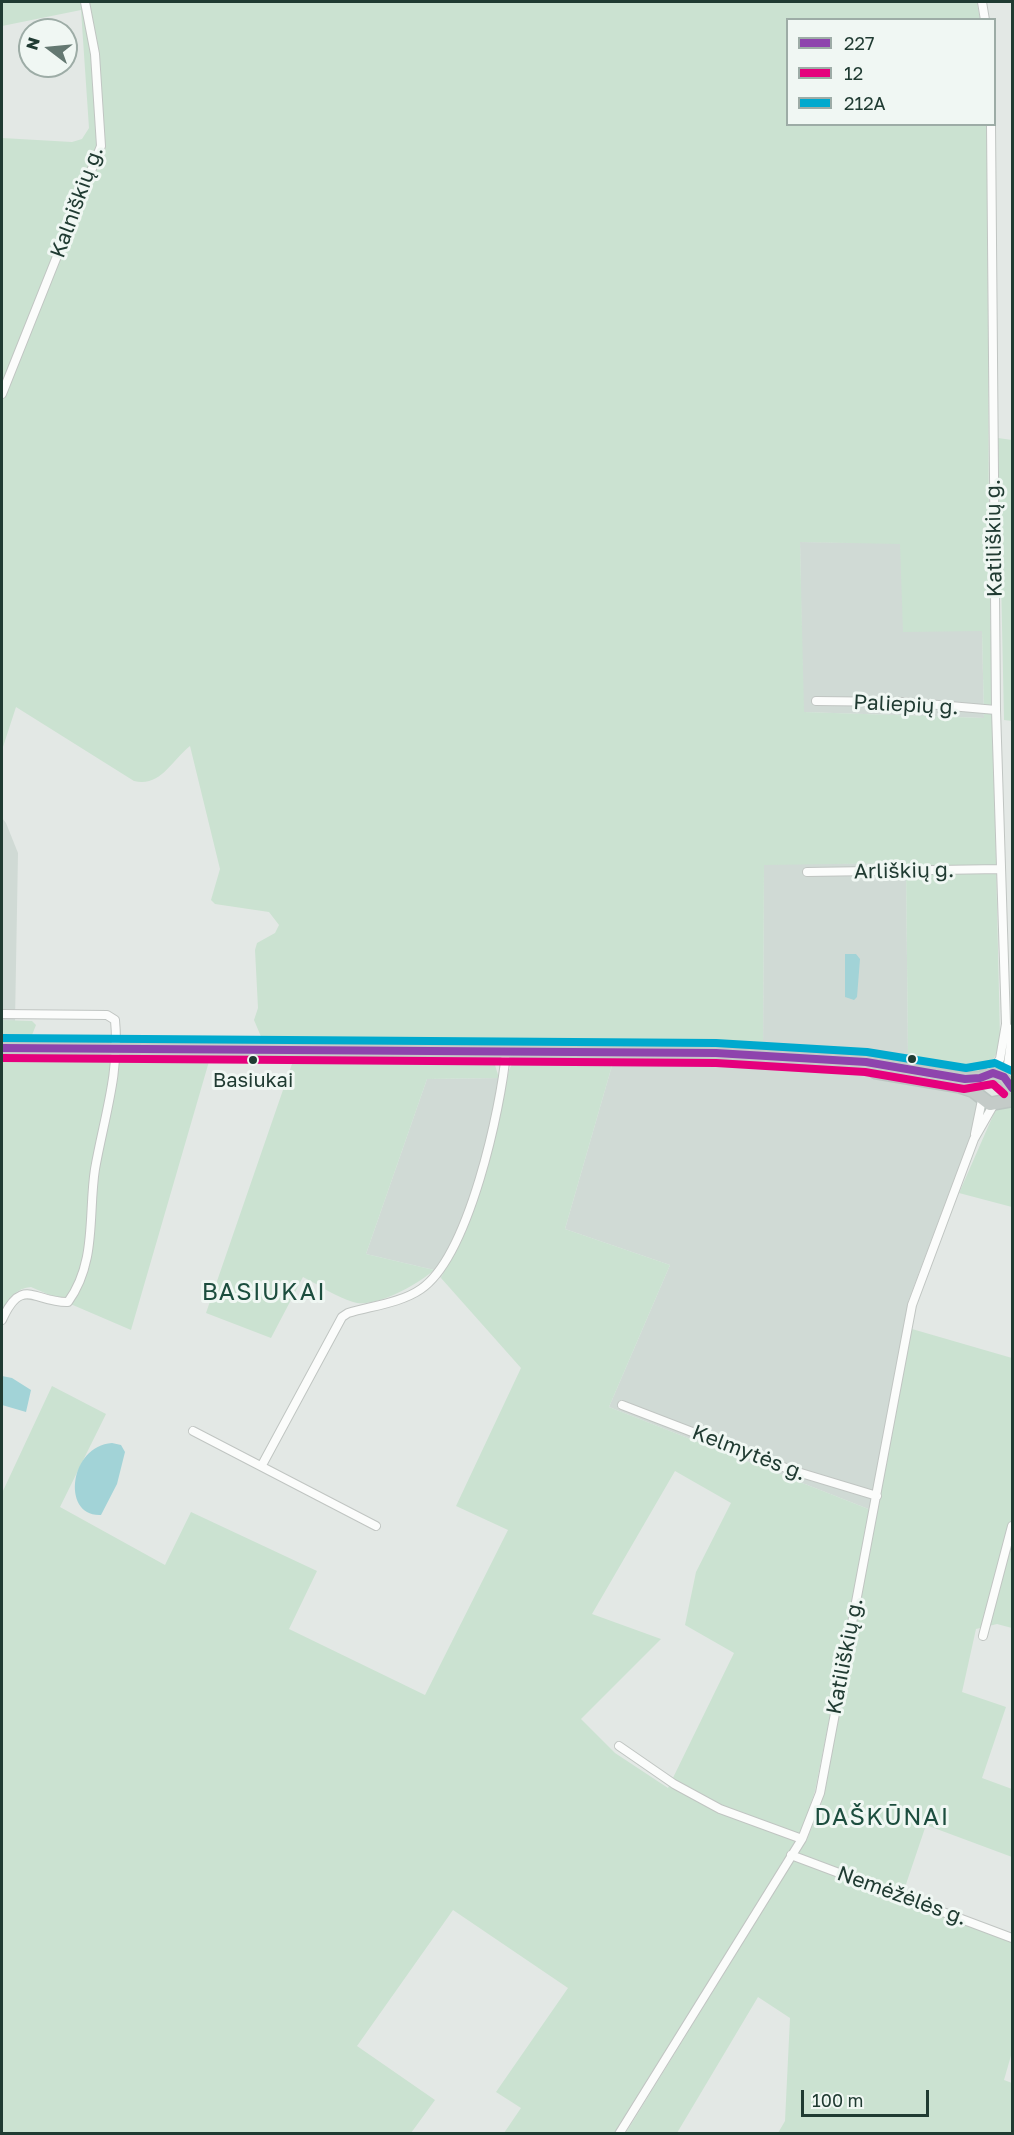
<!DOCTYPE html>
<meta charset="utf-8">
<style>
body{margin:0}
#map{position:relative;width:1014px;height:2135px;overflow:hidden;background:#e3e8e5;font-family:"Golos Text",sans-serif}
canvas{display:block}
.frame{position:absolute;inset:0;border:3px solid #203b32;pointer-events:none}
.legend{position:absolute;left:786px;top:18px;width:210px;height:108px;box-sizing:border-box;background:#f0f7f3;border:2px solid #9daca6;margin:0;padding:8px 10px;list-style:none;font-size:18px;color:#203b32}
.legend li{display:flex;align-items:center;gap:12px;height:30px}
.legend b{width:30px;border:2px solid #9daca6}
.north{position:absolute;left:18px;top:18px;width:60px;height:60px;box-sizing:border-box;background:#f0f7f3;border:2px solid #9daca6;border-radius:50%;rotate:286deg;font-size:16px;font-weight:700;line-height:24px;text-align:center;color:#203b32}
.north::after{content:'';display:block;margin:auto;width:21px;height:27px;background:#647871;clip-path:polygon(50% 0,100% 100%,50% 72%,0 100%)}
.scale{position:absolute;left:801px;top:2090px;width:128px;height:27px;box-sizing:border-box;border:3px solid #203b32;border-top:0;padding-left:8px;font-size:18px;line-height:21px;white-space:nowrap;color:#203b32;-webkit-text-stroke:4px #f0f7f3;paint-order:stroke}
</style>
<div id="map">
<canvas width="1014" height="2135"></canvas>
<div class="frame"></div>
<ul class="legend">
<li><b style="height:8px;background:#8e44ad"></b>227</li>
<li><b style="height:8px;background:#e5007d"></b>12</li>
<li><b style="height:8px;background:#00a9ce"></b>212A</li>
</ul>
<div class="north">N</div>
<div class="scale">100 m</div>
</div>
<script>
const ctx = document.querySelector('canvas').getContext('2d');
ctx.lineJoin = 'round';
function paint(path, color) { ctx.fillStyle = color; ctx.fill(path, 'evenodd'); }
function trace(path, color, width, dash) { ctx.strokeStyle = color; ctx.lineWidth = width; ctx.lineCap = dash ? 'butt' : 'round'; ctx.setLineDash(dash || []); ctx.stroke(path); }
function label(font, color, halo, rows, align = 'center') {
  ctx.font = font + ' "Golos Text",sans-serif'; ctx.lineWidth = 6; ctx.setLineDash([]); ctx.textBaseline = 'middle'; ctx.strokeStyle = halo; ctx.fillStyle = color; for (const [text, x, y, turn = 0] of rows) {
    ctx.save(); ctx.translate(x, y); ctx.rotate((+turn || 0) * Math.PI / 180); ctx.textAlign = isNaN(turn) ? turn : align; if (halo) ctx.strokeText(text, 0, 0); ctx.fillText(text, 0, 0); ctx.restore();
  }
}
const built = new Path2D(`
 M800,542L900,543L982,631L984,718L803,712Z
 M2,818L6,823L18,853L15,1021L2,1020Z
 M906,863L908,1056L870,1059L763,1047L764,864Z
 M613,1062L731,1064L863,1074L962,1092L978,1101L971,1135L909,1299L871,1510L609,1407L670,1265L565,1229Z
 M499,1078L507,1079L498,1124L473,1207L441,1278L434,1270L366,1254L427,1079Z`);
const green = new Path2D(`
 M2,2H977L980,19L788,20V124L987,125L989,554L1000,1038C997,1059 990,1069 969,1075L908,1056L906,863L764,865L763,1047L262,1039L254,1020L258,1008L255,950L257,943L275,933L279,925L269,912L215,904L211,900L220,869L190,746C170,762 161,787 134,781L16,707L2,750V138L72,142L82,139L89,128L81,10L2,26ZM800,542L900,544L903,632L982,631L984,718L804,712Z
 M998,438L1012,440V721L1004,720Z
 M2,1020L32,1021L36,1025L32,1035L2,1039Z
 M2,1057L210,1058L131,1330L31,1287C17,1288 9,1298 2,1310Z
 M482,1059L495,1065L499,1078L427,1079L366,1254L434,1270C418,1284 375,1309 353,1302C336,1297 319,1285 303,1277L271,1338L206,1313L293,1061Z
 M522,1059L613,1062L565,1229L670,1265L609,1407L871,1510L815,1791L803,1829L614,2133H504L521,2108L496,2092L568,1988L453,1910L357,2046L435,2100L411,2133L2,2134V1493L52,1386L106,1414L60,1507L165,1565L191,1512L317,1571L289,1629L425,1695L508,1530L456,1506L521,1368L441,1278L473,1207L498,1124L509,1070L512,1064ZM675,1471L731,1503L696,1572L685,1625L734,1653L668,1788L615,1753L581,1719L661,1639L592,1614Z
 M1012,1104V1207L959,1193L995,1111Z
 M912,1329L1012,1358V1628L997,1624L976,1629L962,1692L1006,1707L982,1778L1012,1789V1857L926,1825L901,1899L1012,1941V2052L1004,2080L1012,2083V2133H778L785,2121L790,2018L758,1997L677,2133L625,2134L807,1839L821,1805Z`);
const water = new Path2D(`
 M845,954H856L860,959L857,997L854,1000L845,997Z
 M2,1376L12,1378L31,1390L26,1412L2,1405Z
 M112,1443L121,1445L125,1452L117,1484L101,1515C61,1517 69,1446 112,1443Z`);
const minor = new Path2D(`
 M982,2L985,20
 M2,394L101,146L95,54L85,2
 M816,701L904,702L996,710
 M807,872L1001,869
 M2,1014L107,1015L115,1020C120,1072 104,1118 95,1169C88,1214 97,1262 68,1302C35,1303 22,1275 2,1320
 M989,1073L1000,1059L1006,1024L996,710L991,124
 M1006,1080L1011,1042L1008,1028
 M975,1134L982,1100
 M622,1405L791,1470L877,1496
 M193,1431L376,1526
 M262,1465L342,1317L348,1313C371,1306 401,1303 421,1289C469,1256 501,1108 506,1052
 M983,1636L1012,1526
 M619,1746L674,1784L720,1809L802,1839
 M791,1855L1012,1938
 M619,2134L802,1839L820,1793L912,1305L974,1139L994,1104`);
const trunk = new Path2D(`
 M2,1048L716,1053L866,1062L965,1079L980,1078L993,1073L1004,1077L1012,1088
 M875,1072L958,1086L973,1091L990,1104L1012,1100`);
const bus1 = new Path2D(`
 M2,1048L716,1053L866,1062L965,1079L980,1078L993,1073L1004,1077L1012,1088`);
const bus2 = new Path2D(`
 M2,1058L716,1063L865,1072L964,1089L993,1084L1004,1094`);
const bus3 = new Path2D(`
 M2,1038L716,1043L867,1052L966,1068L995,1063L1012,1071`);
const markers = [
 [912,1059,5,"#203b32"],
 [253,1060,5,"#203b32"]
];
const busNames = [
 ["Basiukai",253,1081]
];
const streetNames = [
 ["Kalniškių g.",77,202,-70],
 ["Katiliškių g.",994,538,-91],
 ["Paliepių g.",906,705,3],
 ["Arliškių g.",904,871,-1],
 ["Kelmytės g.",749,1453,21],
 ["Katiliškių g.",845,1656,-79],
 ["Nemėžėlės g.",902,1896,20]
];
const quarterNames = [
 ["BASIUKAI",264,1292],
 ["DAŠKŪNAI",882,1817]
];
paint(built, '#d0dad5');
paint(green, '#cbe2d1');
paint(water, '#a2d3d7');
trace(minor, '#c0c5c2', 10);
trace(trunk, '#bbc5c1', 15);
trace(minor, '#fbfcfb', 8);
trace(trunk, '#c4cbc8', 12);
trace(bus1, '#8e44ad', 8);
trace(bus2, '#e5007d', 8);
trace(bus3, '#00a9ce', 8);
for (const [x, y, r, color] of markers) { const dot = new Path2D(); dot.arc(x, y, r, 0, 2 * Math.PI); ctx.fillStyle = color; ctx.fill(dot); trace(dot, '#f0f7f3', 2); }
label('20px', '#203b32', '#f0f7f3', busNames);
label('21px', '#203b32', '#f0f7f3', streetNames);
ctx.letterSpacing = '1.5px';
label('24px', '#1c4d3e', '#f0f7f3', quarterNames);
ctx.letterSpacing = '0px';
</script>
